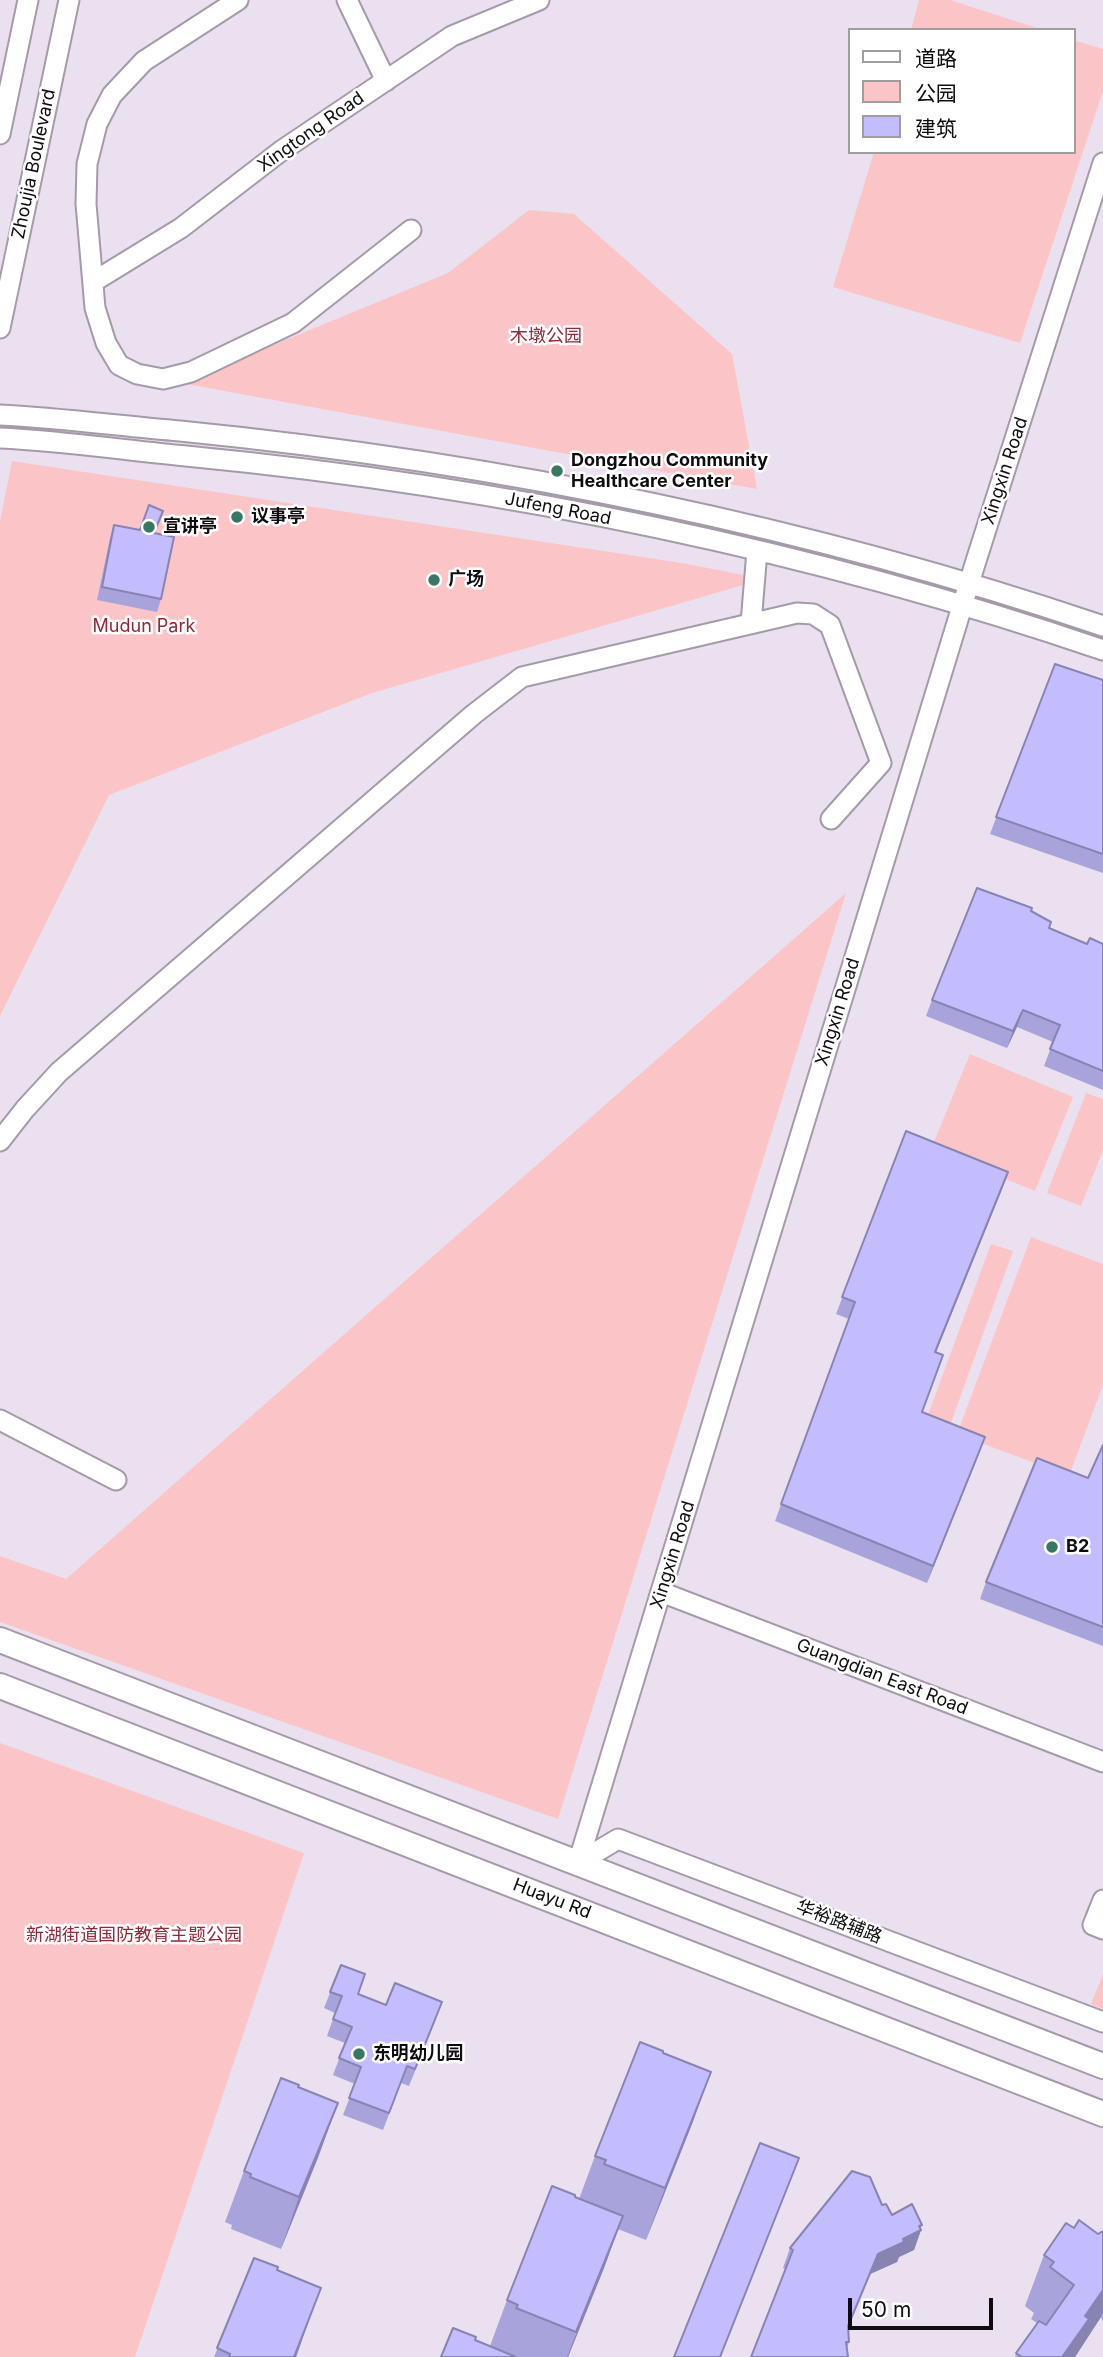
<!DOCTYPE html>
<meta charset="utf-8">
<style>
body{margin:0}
#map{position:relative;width:1103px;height:2357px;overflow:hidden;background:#ebe0ef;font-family:Inter,"Noto Sans SC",sans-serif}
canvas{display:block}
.legend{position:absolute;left:848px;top:28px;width:228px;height:126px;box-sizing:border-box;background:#fff;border:2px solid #9f9e9f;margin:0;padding:9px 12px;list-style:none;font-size:21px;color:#0f0c10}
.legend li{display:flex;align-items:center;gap:14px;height:35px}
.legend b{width:35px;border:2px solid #9f9e9f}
.scale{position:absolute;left:848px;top:2298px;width:145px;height:32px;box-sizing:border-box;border:4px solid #0f0c10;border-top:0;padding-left:9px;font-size:21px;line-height:24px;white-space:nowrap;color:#0f0c10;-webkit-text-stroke:5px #fff;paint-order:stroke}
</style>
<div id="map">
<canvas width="1103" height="2357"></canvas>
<ul class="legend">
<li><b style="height:9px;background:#fff"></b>道路</li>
<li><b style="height:19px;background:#fbc5c8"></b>公园</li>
<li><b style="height:19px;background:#c3bdfe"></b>建筑</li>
</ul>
<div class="scale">50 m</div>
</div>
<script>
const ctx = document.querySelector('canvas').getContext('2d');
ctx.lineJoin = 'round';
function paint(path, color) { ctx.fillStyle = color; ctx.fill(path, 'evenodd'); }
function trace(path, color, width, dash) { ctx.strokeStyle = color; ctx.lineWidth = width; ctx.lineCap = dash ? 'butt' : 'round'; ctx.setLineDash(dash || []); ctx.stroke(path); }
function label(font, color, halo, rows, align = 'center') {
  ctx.font = font + ' Inter,"Noto Sans SC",sans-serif'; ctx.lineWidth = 5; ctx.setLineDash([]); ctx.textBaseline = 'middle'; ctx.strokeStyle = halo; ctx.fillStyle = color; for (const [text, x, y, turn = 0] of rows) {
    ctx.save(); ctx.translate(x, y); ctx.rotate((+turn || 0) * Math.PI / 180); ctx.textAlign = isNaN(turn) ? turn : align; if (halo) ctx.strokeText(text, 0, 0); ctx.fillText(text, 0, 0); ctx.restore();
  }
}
const green = new Path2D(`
 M919,0H950L1043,30H911Z
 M1073,40L1103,49V91L1020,343L833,287L874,152H1073Z
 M529,210L574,214L732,354L757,489L181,383L448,273Z
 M12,461L682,563L764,579L372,693L109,795L0,1016V522Z
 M846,893L558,1819L0,1622V1556L66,1579Z
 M970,1054L1073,1097L1035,1191L931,1149Z
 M1086,1093L1103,1099V1150L1081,1206L1047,1193Z
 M1031,1237L1103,1264V1385L1069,1476L957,1434Z
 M991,1244L1013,1251L949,1428L926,1420Z
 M0,1743L304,1853L135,2357H0Z
 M1103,1974V2009L1091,2004Z`);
const minor = new Path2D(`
 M238,0L144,61L112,95L97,124L87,164L86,204L95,308L106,343L119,365L137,374L163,379L191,372L293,323L411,230
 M347,0L386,81
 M0,134L28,0
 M93,282L181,228L281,151L452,36L539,0
 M0,328L69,0
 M0,415C60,418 120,426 180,431C493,462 805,525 1103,626
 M0,438C62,441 124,450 186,456C497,486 807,549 1103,650
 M751,623L757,551
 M0,1141L25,1109L59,1072L474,714L522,677L797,613L813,614L830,625L881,763L831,819
 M0,1420L116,1480
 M661,1592L1103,1762
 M578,1863L975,564L1103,163
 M578,1863L618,1839L1103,2022
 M1103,1900L1093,1925L1103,1929`);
const major = new Path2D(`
 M0,1640L1103,2066
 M0,1686L1103,2114`);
const wall = new Path2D(`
 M114,525L154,533L161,599L157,612L97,600L110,538Z
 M1055,664L1103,680V873L990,834Z
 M1031,911L1049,928L1087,944H1103V1090L1044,1066L1053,1042L1017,1027L1007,1048L926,1016L932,1000Z
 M906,1131L1008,1172L936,1352L922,1412L985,1437L927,1583L775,1521L849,1319L836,1314Z
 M1103,1445V1646L980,1599L986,1582L1088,1478Z
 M341,1965L358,1994L386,2005L436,2019L409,2086L401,2083L383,2130L343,2115L355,2084L333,2075L345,2043L327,2036L335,2013L324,2008Z
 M663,2053L711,2072L692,2124L646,2240L618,2229L604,2268L568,2357H441L475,2340L490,2346L507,2300L575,2197L579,2199L595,2156Z
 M298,2087L319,2155L281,2249L231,2229L232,2225L225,2222L244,2171Z
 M882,2205L892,2215L920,2229L921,2230L914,2250L899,2257L897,2262L870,2274L848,2328L849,2342L847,2348L785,2269L783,2268L790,2248Z
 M1074,2228L1098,2234L1103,2231V2321L1101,2317L1075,2357H1015L1016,2353L1037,2323L1031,2319L1034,2313L1025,2306L1044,2255Z
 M254,2258L277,2271L302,2340L296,2357H214Z`);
const shadedWall = new Path2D(`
 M1023,1010L1017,1027L1007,1048L1013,1031Z
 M1008,1172L1002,1189L929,1369L935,1352Z
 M985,1437L979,1454L927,1583L933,1566Z
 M711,2072L692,2124L646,2240L665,2188Z
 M338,2103L319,2155L281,2249L299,2197Z
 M623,2216L604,2268L568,2357H567Z
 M922,2225L919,2231L921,2230L914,2250L899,2257L897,2262L870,2274L841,2346L878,2254L903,2239Z
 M321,2288L302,2340L296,2357H294Z
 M1103,2290V2312L1101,2317L1075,2357H1062L1085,2316Z`);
const building = new Path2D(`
 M149,505L163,511L154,533L174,537L161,599L102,587L114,525L140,530Z
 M1055,664L1103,680V854L996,817Z
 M977,888L1032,908L1031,911L1051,922L1049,928L1087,944L1090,938L1103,944V1071L1050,1049L1060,1025L1023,1010L1013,1031L932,1000Z
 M906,1131L1008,1172L935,1352L943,1355L922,1412L985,1437L933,1566L781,1504L855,1302L842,1297Z
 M1103,1445V1627L986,1582L1037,1458L1088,1478Z
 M341,1965L365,1974L358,1994L386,2005L395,1983L442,2002L415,2069L407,2066L389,2113L349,2098L361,2067L339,2058L352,2027L333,2019L342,1996L330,1992Z
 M640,2042L663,2051V2053L711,2072L665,2188L604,2164L606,2160L595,2156Z
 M281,2078L299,2085L298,2087L338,2103L299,2197L250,2177L251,2174L244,2171Z
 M760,2143L799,2158L720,2357H674Z
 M852,2171L870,2177L882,2205L886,2204L892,2215L912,2204L922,2225L919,2226L921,2230L903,2239L904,2242L878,2254L848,2326L849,2342H846L848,2357H751L793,2250L790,2248Z
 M552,2186L575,2195V2197L623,2216L576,2332L516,2308L518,2305L507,2300Z
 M1079,2220L1098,2234L1103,2231V2290L1085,2316L1089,2319L1062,2357H1022L1016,2353L1039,2321L1046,2325L1074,2285L1050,2267L1054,2262L1044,2255L1066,2223L1074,2228Z
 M254,2258L278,2267L277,2270L321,2288L294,2357H229L230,2354L217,2348Z
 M453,2328L476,2337L475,2340L516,2357H441Z`);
const markers = [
 [557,471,7,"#387764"],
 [237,517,7,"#387764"],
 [149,527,7,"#387764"],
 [434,580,7,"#387764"],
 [1052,1547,7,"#387764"],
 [359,2054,7,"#387764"]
];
const streetNames = [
 ["Xingtong Road",311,132,-35],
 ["Zhoujia Boulevard",34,164,-78],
 ["Xingxin Road",1005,471,-72],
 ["Jufeng Road",558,509,11],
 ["Xingxin Road",838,1012,-73],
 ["Xingxin Road",673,1555,-73],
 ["Guangdian East Road",882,1677,21],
 ["Huayu Rd",552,1899,21],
 ["华裕路辅路",839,1922,21]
];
const parkNames = [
 ["木墩公园",546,337],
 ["Mudun Park",144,627],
 ["新湖街道国防教育主题公园",134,1936]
];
const poiNames = [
 ["Dongzhou Community",571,461],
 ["Healthcare Center",571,482],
 ["议事亭",251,517],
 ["宣讲亭",163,527],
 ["广场",448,580],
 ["B2",1066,1547],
 ["东明幼儿园",373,2054]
];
paint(green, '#fbc5c8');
trace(minor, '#a49aa8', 23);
trace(major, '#a49aa8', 28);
trace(minor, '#fff', 19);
trace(major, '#fff', 24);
paint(wall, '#a8a3da');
paint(shadedWall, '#8884b2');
paint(building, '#c3bdfe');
trace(building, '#8884b2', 2);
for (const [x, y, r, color] of markers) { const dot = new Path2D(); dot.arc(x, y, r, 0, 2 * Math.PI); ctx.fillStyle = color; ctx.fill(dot); trace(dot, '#fff', 2.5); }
label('18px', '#0f0c10', '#fff', streetNames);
label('18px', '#932639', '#fff', parkNames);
label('bold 18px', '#0f0c10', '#fff', poiNames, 'left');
</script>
